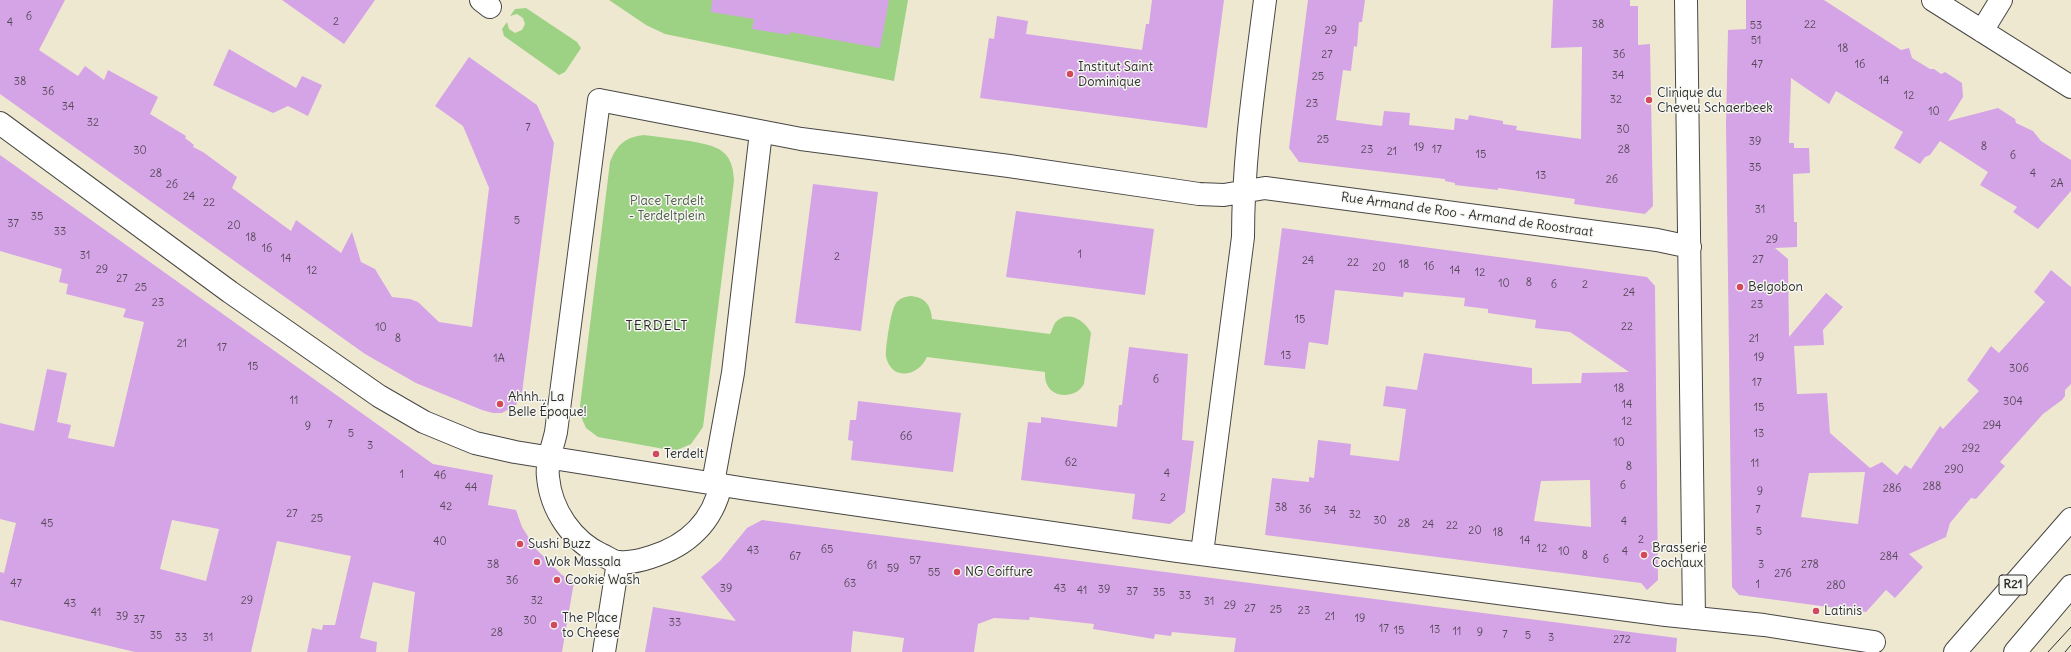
<!DOCTYPE html>
<meta charset="utf-8">
<style>
body{margin:0}
canvas{display:block;background:#efe8d1}
</style>
<canvas width="2071" height="652"></canvas>
<script>
const ctx = document.querySelector('canvas').getContext('2d');
ctx.lineJoin = 'round';
function paint(path, color) { ctx.fillStyle = color; ctx.fill(path, 'evenodd'); }
function trace(path, color, width, dash) { ctx.strokeStyle = color; ctx.lineWidth = width; ctx.lineCap = dash ? 'butt' : 'round'; ctx.setLineDash(dash || []); ctx.stroke(path); }
function label(font, color, halo, rows, align = 'center') {
  ctx.font = font + ' Delius,sans-serif'; ctx.lineWidth = 3; ctx.setLineDash([]); ctx.textBaseline = 'middle'; ctx.strokeStyle = halo; ctx.fillStyle = color; for (const [text, x, y, turn = 0] of rows) {
    ctx.save(); ctx.translate(x, y); ctx.rotate((+turn || 0) * Math.PI / 180); ctx.textAlign = isNaN(turn) ? turn : align; if (halo) ctx.strokeText(text, 0, 0); ctx.fillText(text, 0, 0); ctx.restore();
  }
}
const green = new Path2D(`
 M609,0H908L894,81L665,34L646,25Z
 M526,8L577,42L581,48L565,72L559,75L504,36L502,29L507,22L509,29L515,33L522,30L525,24L523,18L517,14L510,16L515,9Z
 M644,135C660,137 675,139 690,141C718,146 733,150 734,181L703,427L691,444L675,451L598,437L586,428L582,419L580,406L610,162C617,144 626,137 644,135Z
 M910,296C925,297 931,305 932,319L1050,334C1052,331 1053,326 1055,323C1067,309 1085,320 1091,333L1084,384C1076,399 1051,399 1046,382C1045,379 1045,375 1045,372L927,357C919,376 892,382 886,357C885,349 891,309 896,303C900,298 905,297 910,296Z`);
const building = new Path2D(`
 M0,0H65L39,50L78,76L85,66L104,80L108,70L158,97L150,114L186,136L185,138L194,145L193,147L203,152L237,177L232,188L291,231L296,220L341,253L352,232L361,262L375,269L392,297L410,299L418,302L439,322L472,327L489,188L463,126L435,106L469,57L537,105L554,143L522,393L516,405L502,413H493L482,410L416,383L365,354L0,94Z
 M282,0H375L344,44Z
 M712,0H889L880,48L790,32V35L752,29L754,19L711,12Z
 M1152,0H1224L1207,128L980,98L989,38L994,39L997,16L1028,21L1026,34L1142,50L1146,24H1149Z
 M1308,0H1365L1362,22H1359L1357,47L1354,46L1351,71L1343,70L1336,120L1382,126L1384,111L1410,113L1409,125L1454,130L1455,118L1468,120L1469,115L1503,121V124L1517,126L1516,130L1581,139L1582,47L1551,48L1553,0H1630V6H1638V45L1650,44L1653,206L1645,214L1574,204L1575,199L1498,188V190L1455,185V183L1445,181V179L1299,162L1289,148Z
 M1746,0H1824L1901,50L1909,48L1912,58L1930,69H1934L1941,74L1945,72L1962,83L1963,97L1948,121L1998,108L2015,119L2016,123L2033,131L2041,141L2071,160V191L2038,229L2013,212L2017,207L1980,185L1988,172L1940,141L1930,155L1925,157L1920,164L1894,148L1903,132L1836,91L1829,104L1791,78L1789,143H1794V148H1809L1810,173L1793,174L1794,222H1797V247L1775,248L1788,259L1789,337L1826,293L1843,307L1823,330L1824,345L1794,346L1797,394L1827,393L1830,433L1870,468L1882,462L1897,475L1905,465L1911,469L1940,426L1943,429L1979,391L1967,380L1991,346L1999,353L2045,302L2034,292L2051,270L2071,287V384L2065,390V396L2062,400L2043,414L2000,462L2005,466L1976,499L1971,498L1950,523L1946,537L1909,554L1923,567L1895,598L1886,590L1866,612L1739,595L1732,587L1726,124L1728,30L1746,29ZM1865,472L1858,524L1801,517L1809,473Z
 M229,49L296,88L302,76L322,85L308,116L288,106L273,113L213,85Z
 M0,155L433,464L493,475L488,505L516,510L522,527L536,549L562,575L574,582L562,652H408L415,592L373,582L360,638L377,642L376,652H307L312,628L322,630L323,625H335L351,556L277,541L251,652H135L0,620V572L4,573L16,523L0,519V423L34,431L47,369L67,373L57,422L71,425L68,438L114,447L144,322L123,317L126,309L66,294L68,284L59,282L62,269L0,251ZM172,520L219,529L206,581L160,569Z
 M813,184L878,192L861,331L795,323Z
 M1016,211L1154,229L1145,295L1006,277Z
 M1282,228L1647,277L1655,286L1658,580L1647,590L1641,583L1265,535L1272,478L1309,482V477L1314,478L1318,440L1351,444L1350,455L1399,461L1406,409L1383,406L1386,386L1417,390L1424,353L1532,368V384L1581,383L1582,373L1629,372L1570,332L1535,328L1536,320L1488,313V309L1464,306L1465,298L1404,292L1403,297L1335,290L1328,345L1309,342L1305,369L1264,365ZM1590,480L1591,527L1534,521L1541,481Z
 M1129,347L1188,354L1182,440L1194,441L1185,512L1170,524L1132,519L1135,494L1021,480L1028,422L1041,423V417L1117,427L1119,405H1122Z
 M858,401L961,413L953,472L851,460L853,441L848,440L850,420H856Z
 M762,520L1677,638L1676,652H1234L1236,638L1172,632L1171,636L1155,634L1154,639L1093,629L1094,624L1030,617L1029,620L994,618L978,624L974,652H902L904,638L853,631L851,652H645L653,607L736,621L701,577L720,561L747,528Z`);
const minor = new Path2D(`
 M481,0L490,7
 M1686,0L1694,618
 M1933,0L2071,87
 M1982,31L2001,0
 M0,123L230,292L379,396L424,422L475,443L515,452L747,489L1178,551L1666,615L1764,625L1874,642
 M713,483L733,373L761,132
 M721,484C713,522 687,546 651,557C642,560 629,563 619,562C613,562 607,557 602,555C572,541 551,510 548,477C546,463 553,446 556,432L599,100L801,139L1009,166L1199,194L1224,195L1265,188L1657,240L1690,247
 M1202,553L1243,237C1243,157 1255,79 1265,0
 M604,652L618,562`);
const major = new Path2D(`
 M1955,652L2071,519
 M2015,652L2071,586`);
const tram = new Path2D(`
 M2048,652L2071,627
 M2065,652L2071,645`);
const markers = [
 [1070,74,4,"#d1495b"],
 [1649,100,4,"#d1495b"],
 [1740,287,4,"#d1495b"],
 [500,404,4,"#d1495b"],
 [656,454,4,"#d1495b"],
 [520,544,4,"#d1495b"],
 [1644,555,4,"#d1495b"],
 [537,562,4,"#d1495b"],
 [957,572,4,"#d1495b"],
 [557,580,4,"#d1495b"],
 [1816,611,4,"#d1495b"],
 [554,625,4,"#d1495b"]
];
const numberNames = [
 ["6",29,17],
 ["2",336,22],
 ["4",10,23],
 ["38",1598,25],
 ["22",1810,25],
 ["53",1756,26],
 ["29",1331,31],
 ["51",1756,41],
 ["18",1843,49],
 ["27",1327,55],
 ["36",1619,55],
 ["47",1757,65],
 ["16",1860,65],
 ["34",1618,76],
 ["25",1318,77],
 ["14",1884,81],
 ["38",20,82],
 ["36",48,92],
 ["12",1909,96],
 ["32",1616,100],
 ["23",1312,104],
 ["34",68,107],
 ["10",1934,112],
 ["32",93,123],
 ["7",528,128],
 ["30",1623,130],
 ["25",1323,140],
 ["39",1755,142],
 ["8",1984,147],
 ["19",1419,148],
 ["23",1367,150],
 ["17",1437,150],
 ["28",1624,150],
 ["30",140,151],
 ["21",1392,152],
 ["15",1481,155],
 ["6",2013,156],
 ["35",1755,168],
 ["28",156,174],
 ["4",2033,174],
 ["13",1541,176],
 ["26",1612,180],
 ["2A",2057,184],
 ["26",172,185],
 ["24",189,197],
 ["22",209,203],
 ["31",1760,210],
 ["35",37,217],
 ["5",517,221],
 ["37",13,224],
 ["20",234,226],
 ["33",60,232],
 ["18",251,238],
 ["29",1772,240],
 ["16",267,249],
 ["1",1080,255],
 ["31",85,256],
 ["2",837,257],
 ["14",286,259],
 ["27",1758,260],
 ["24",1308,261],
 ["22",1353,263],
 ["18",1404,265],
 ["16",1429,267],
 ["20",1379,268],
 ["29",102,270],
 ["12",312,271],
 ["14",1455,271],
 ["12",1480,273],
 ["27",122,279],
 ["8",1529,283],
 ["10",1504,284],
 ["6",1554,285],
 ["2",1585,285],
 ["25",141,288],
 ["24",1629,293],
 ["23",158,303],
 ["23",1757,305],
 ["15",1300,320],
 ["22",1627,327],
 ["10",381,328],
 ["8",398,339],
 ["21",1754,339],
 ["21",182,344],
 ["17",222,348],
 ["13",1286,356],
 ["19",1759,358],
 ["1A",499,359],
 ["15",253,367],
 ["306",2019,369],
 ["6",1156,380],
 ["17",1757,383],
 ["18",1619,389],
 ["11",294,401],
 ["304",2013,402],
 ["14",1627,405],
 ["15",1759,408],
 ["12",1627,422],
 ["7",330,425],
 ["294",1992,426],
 ["9",308,427],
 ["5",351,434],
 ["13",1759,434],
 ["66",906,437],
 ["10",1619,443],
 ["3",370,446],
 ["292",1971,449],
 ["62",1071,463],
 ["11",1755,464],
 ["8",1629,467],
 ["290",1954,470],
 ["4",1167,474],
 ["1",402,475],
 ["46",440,476],
 ["6",1623,486],
 ["288",1932,487],
 ["44",471,488],
 ["286",1892,489],
 ["9",1760,492],
 ["2",1163,498],
 ["42",446,507],
 ["38",1281,508],
 ["36",1305,510],
 ["7",1758,510],
 ["34",1330,511],
 ["27",292,514],
 ["32",1355,515],
 ["25",317,519],
 ["30",1380,521],
 ["4",1624,522],
 ["45",47,524],
 ["28",1404,524],
 ["24",1428,525],
 ["22",1452,526],
 ["20",1475,531],
 ["5",1759,532],
 ["18",1498,533],
 ["2",1641,540],
 ["14",1525,541],
 ["40",440,542],
 ["12",1542,549],
 ["65",827,550],
 ["43",753,551],
 ["10",1564,552],
 ["4",1625,552],
 ["8",1585,556],
 ["67",795,557],
 ["284",1889,557],
 ["6",1606,560],
 ["57",915,561],
 ["38",493,565],
 ["3",1761,565],
 ["278",1810,565],
 ["61",872,566],
 ["59",893,569],
 ["55",934,573],
 ["276",1783,574],
 ["36",512,581],
 ["47",16,584],
 ["63",850,584],
 ["1",1758,585],
 ["280",1836,586],
 ["39",726,589],
 ["43",1060,589],
 ["39",1104,590],
 ["41",1082,591],
 ["37",1132,592],
 ["35",1159,593],
 ["33",1185,596],
 ["29",247,601],
 ["32",537,601],
 ["31",1209,602],
 ["43",70,604],
 ["29",1230,606],
 ["27",1250,609],
 ["25",1276,610],
 ["23",1304,611],
 ["41",96,613],
 ["39",122,617],
 ["21",1330,617],
 ["19",1360,619],
 ["37",139,620],
 ["30",530,621],
 ["33",675,623],
 ["17",1384,629],
 ["13",1435,630],
 ["15",1399,631],
 ["11",1457,632],
 ["28",497,633],
 ["9",1480,633],
 ["7",1505,635],
 ["35",156,636],
 ["5",1528,636],
 ["33",181,638],
 ["31",208,638],
 ["3",1551,638],
 ["272",1622,640]
];
const shields = [
 [2013,585,28]
];
const shieldNames = [
 ["R21",2013,585]
];
const poiNames = [
 ["Institut Saint",1078,67],
 ["Dominique",1078,82],
 ["Clinique du",1657,93],
 ["Cheveu Schaerbeek",1657,108],
 ["Belgobon",1748,287],
 ["Ahhh... La",508,397],
 ["Belle Époque!",508,412],
 ["Terdelt",664,454],
 ["Sushi Buzz",528,544],
 ["Brasserie",1652,548],
 ["Cochaux",1652,563],
 ["Wok Massala",545,562],
 ["NG Coiffure",965,572],
 ["Cookie Wash",565,580],
 ["Latinis",1824,611],
 ["The Place",562,618],
 ["to Cheese",562,633]
];
const parkNames = [
 ["Place Terdelt",667,201],
 ["- Terdeltplein",667,216]
];
const streetNames = [
 ["Rue Armand de Roo - Armand de Roostraat",1467,215,8]
];
const neighbourhoodNames = [
 ["TERDELT",657,326]
];
paint(green, '#9dd284');
paint(building, '#d5a4e6');
trace(minor, '#484744', 24);
trace(major, '#484744', 24);
trace(minor, '#fff', 22);
trace(major, '#fff', 22);
trace(tram, '#2b2b2b', 1);
for (const [x, y, r, color] of markers) { const dot = new Path2D(); dot.arc(x, y, r, 0, 2 * Math.PI); ctx.fillStyle = color; ctx.fill(dot); trace(dot, '#f6f6f2', 1.5); }
label('11px', '#56495a', null, numberNames);
for (const [x, y, w] of shields) { const box = new Path2D(); box.roundRect(x - w / 2, y - 10, w, 20, 3); ctx.fillStyle = '#f6f6f2'; ctx.fill(box); trace(box, '#2b2b2b', 1); }
label('bold 12px', '#2b2b2b', null, shieldNames);
label('13px', '#2b2b2b', '#f6f6f2', poiNames, 'left');
label('13px', '#4d5d46', '#f6f6f2', parkNames);
label('13px', '#2b2b2b', '#f6f6f2', streetNames);
ctx.letterSpacing = '1px';
label('14px', '#2b2b2b', '#f6f6f2', neighbourhoodNames);
ctx.letterSpacing = '0px';
</script>
